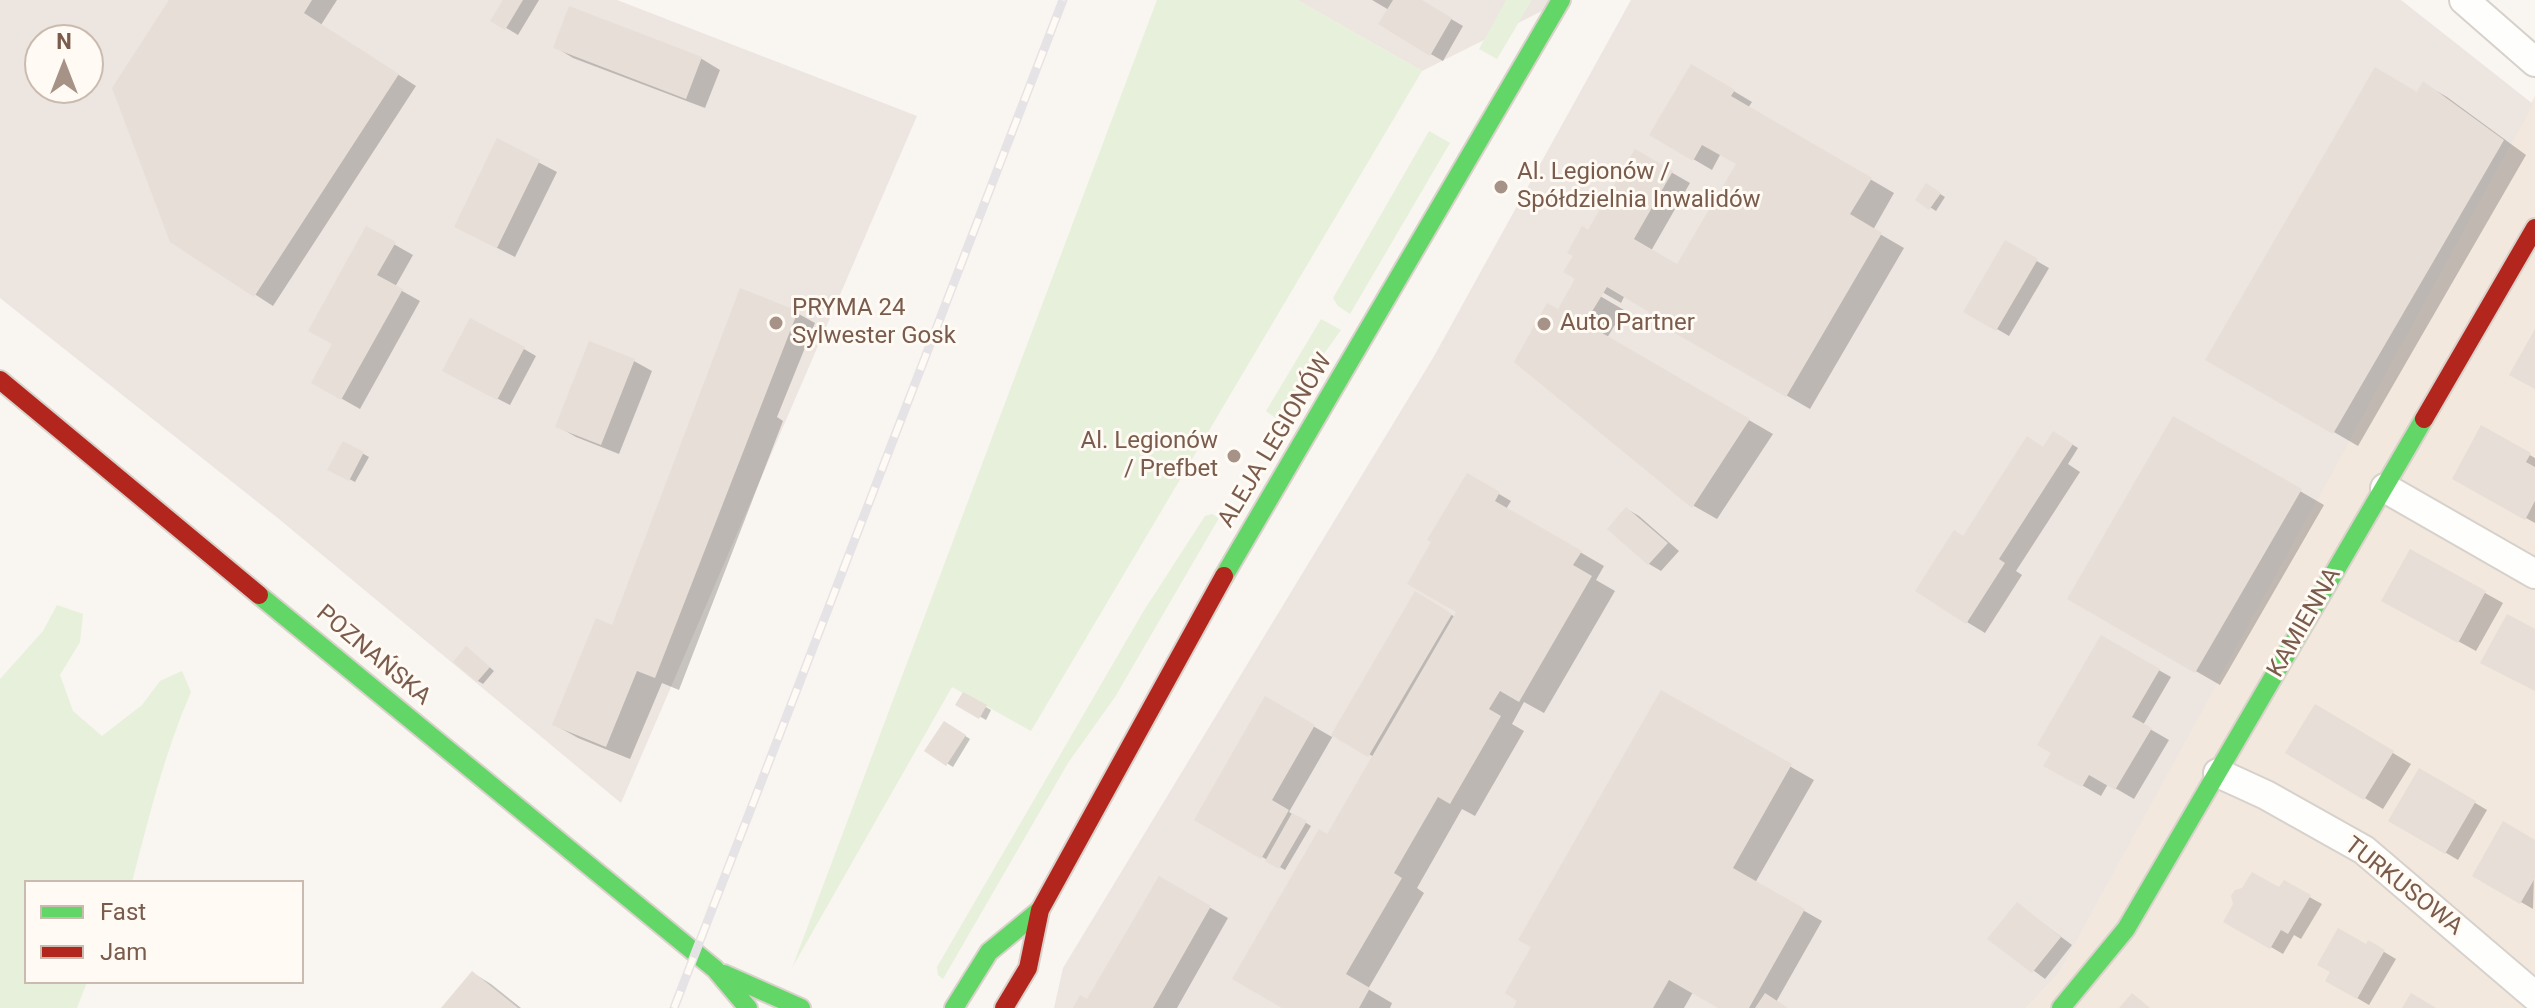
<!DOCTYPE html>
<meta charset="utf-8">
<style>
body{margin:0}
#map{position:relative;width:2535px;height:1008px;overflow:hidden;background:#f9f5f0;font-family:Roboto,sans-serif}
canvas{display:block}
.legend{position:absolute;left:24px;top:880px;width:280px;height:104px;box-sizing:border-box;background:#fffaf3;border:2px solid #cabbb1;margin:0;padding:10px 14px;list-style:none;font-size:24px;color:#7a5c4d}
.legend li{display:flex;align-items:center;gap:16px;height:40px}
.legend b{width:40px;border:2px solid #cabbb1}
.north{position:absolute;left:24px;top:24px;width:80px;height:80px;box-sizing:border-box;background:#fffaf3;border:2px solid #cabbb1;border-radius:50%;rotate:0deg;font-size:22px;font-weight:700;line-height:32px;text-align:center;color:#7a5c4d}
.north::after{content:'';display:block;margin:auto;width:28px;height:36px;background:#a69286;clip-path:polygon(50% 0,100% 100%,50% 72%,0 100%)}
</style>
<div id="map">
<canvas width="2535" height="1008"></canvas>
<ul class="legend">
<li><b style="height:10px;background:#63d668"></b>Fast</li>
<li><b style="height:10px;background:#b3261e"></b>Jam</li>
</ul>
<div class="north">N</div>
</div>
<script>
const ctx = document.querySelector('canvas').getContext('2d');
ctx.lineJoin = 'round';
function paint(path, color) { ctx.fillStyle = color; ctx.fill(path, 'evenodd'); }
function trace(path, color, width, dash) { ctx.strokeStyle = color; ctx.lineWidth = width; ctx.lineCap = dash ? 'butt' : 'round'; ctx.setLineDash(dash || []); ctx.stroke(path); }
function label(font, color, halo, rows, align = 'center') {
  ctx.font = font + ' Roboto,sans-serif'; ctx.lineWidth = 6; ctx.setLineDash([]); ctx.textBaseline = 'middle'; ctx.strokeStyle = halo; ctx.fillStyle = color; for (const [text, x, y, turn = 0] of rows) {
    ctx.save(); ctx.translate(x, y); ctx.rotate((+turn || 0) * Math.PI / 180); ctx.textAlign = isNaN(turn) ? turn : align; if (halo) ctx.strokeText(text, 0, 0); ctx.fillText(text, 0, 0); ctx.restore();
  }
}
const residential = new Path2D(`
 M2535,96V1008H2026L2059,973Z`);
const industrial = new Path2D(`
 M0,0H617L917,116L621,803L279,519L0,298ZM40,40H88V88H40Z
 M1297,0H1564L1422,71Z
 M1631,0H2401L2533,104L2059,973L2026,1008H1054L1063,968L1433,358Z`);
const green = new Path2D(`
 M1157,0H1297L1422,71L1031,731L952,687L792,968Z
 M1506,0H1532L1497,59L1479,49Z
 M1429,131L1450,143L1350,314L1338,306L1333,298Z
 M1321,319L1341,330L1277,419L1266,411Z
 M1212,514L1219,518L1115,697L1068,763L943,979L938,975L937,967L1143,612L1205,516Z
 M57,605L83,614L80,642L60,675L73,711L102,736L142,705L160,681L182,671L191,692C164,754 149,817 132,882H26V982H87L77,1008H0V679L43,631Z`);
const shadow = new Path2D(`
 M171,0H337L321,25L416,86L273,306L172,241Z
 M505,0H539L518,35L493,20Z
 M1372,0H1419L1463,26L1443,61L1390,31L1389,10Z
 M570,8L702,59L720,70L705,108L573,58L555,47Z
 M1692,66L1752,102L1748,108L1894,193L1873,230L1904,248L1810,409L1649,316L1652,311L1625,295L1621,303L1566,271L1636,152L1690,183L1651,251L1678,267L1738,163L1721,153L1712,170L1652,135Z
 M2424,84L2447,97L2526,155L2358,446L2208,359Z
 M498,141L557,172L515,257L456,227Z
 M1927,186L1945,197L1936,211L1917,199Z
 M367,229L413,255L395,287L420,301L360,409L314,383L335,344Z
 M2005,243L2049,268L2009,336L1966,311Z
 M1576,282L1624,310L1607,338L1773,434L1717,519L1694,506L1516,361L1559,312Z
 M797,313L815,323L777,417L783,421L679,690L662,683L630,759L578,738L555,725Z
 M524,349L536,356L510,405L457,378Z
 M634,361L652,371L619,454L576,437L557,426Z
 M2174,418L2324,505L2220,685L2069,598Z
 M2482,428L2535,458V523L2454,478Z
 M2054,433L2078,448L2068,464L2080,472L2016,571L2022,575L1985,633L1967,622L2044,449Z
 M344,443L369,457L355,482L330,469Z
 M1468,476L1511,501L1506,509L1604,566L1596,580L1615,591L1544,713L1524,702L1512,724L1524,731L1475,816L1462,809L1417,888L1424,893L1368,989L1392,1003L1390,1008H1285L1328,836L1374,757L1334,734L1289,812L1311,826L1285,870L1196,819L1266,699L1332,737L1416,594L1455,617L1459,611Z
 M1627,509L1639,516L1679,551L1661,571L1649,564L1609,529Z
 M2410,551L2503,603L2476,651L2383,600Z
 M2102,638L2171,677L2143,725L2169,740L2134,799L2108,784L2101,796L2046,765Z
 M472,652L494,671L483,684L478,681Z
 M1661,693L1814,780L1755,883L1822,921L1776,1002L1786,1008H1721L1693,992L1684,1008H1515L1534,946Z
 M964,694L991,710L986,720L958,704Z
 M2316,706L2411,764L2383,809L2288,752Z
 M945,723L970,739L953,767L927,751Z
 M2420,770L2487,810L2458,860L2391,820Z
 M2535,842L2533,909L2474,875Z
 M1159,878L1228,918L1177,1008H1075L1088,1002Z
 M2284,883L2322,904L2301,939L2294,935L2283,954L2226,921L2243,890H2280Z
 M2017,904L2072,945L2045,979L1990,938Z
 M2369,943L2396,959L2369,1005L2328,981Z
 M473,973L491,984L521,1008H444Z`);
const building = new Path2D(`
 M169,0H312L304,13L399,74L254,297L170,242L112,88Z
 M503,0H523L505,30L490,21Z
 M1393,0H1422L1452,18L1430,56L1378,24Z
 M569,6L702,57L686,99L553,48Z
 M1691,64L1735,90L1731,96L1872,178L1850,214L1882,233L1786,397L1647,317L1649,312L1607,287L1585,323L1750,419L1692,508L1514,362L1547,303L1558,309L1575,279L1563,272L1573,256L1567,253L1582,226L1588,230L1635,149L1673,171L1634,239L1677,264L1736,164L1702,145L1693,161L1649,135Z
 M2375,67L2417,92L2423,81L2504,140L2333,434L2205,360Z
 M497,138L540,160L497,248L454,227Z
 M1926,183L1941,193L1929,210L1915,200Z
 M366,226L396,242L377,275L403,289L341,400L311,383L332,344L308,331Z
 M2005,240L2038,259L1996,331L1963,312Z
 M740,288L798,311L655,678L637,671L606,747L552,725L596,618L612,625Z
 M470,318L525,347L497,400L442,371Z
 M2535,329V389L2509,375Z
 M589,341L635,359L601,445L555,427Z
 M2173,416L2302,489L2195,673L2067,599Z
 M2481,425L2531,453L2526,462L2535,467V501L2525,520L2452,479Z
 M2053,431L2073,444L1999,559L2005,563L1966,624L1915,591L1954,530L1963,536L2027,436L2043,447Z
 M343,441L364,452L349,481L327,470Z
 M1467,473L1500,492L1495,501L1582,551L1573,565L1592,576L1519,702L1500,691L1489,709L1501,716L1450,804L1438,797L1394,873L1402,878L1346,974L1370,988L1359,1008H1282L1232,979L1319,829L1327,834L1456,612L1407,584L1431,542L1427,540Z
 M1626,507L1668,543L1648,565L1607,529Z
 M2410,549L2486,591L2458,643L2381,601Z
 M1415,591L1452,614L1368,757L1331,735Z
 M2507,614L2535,629V691L2480,663Z
 M2101,635L2160,669L2132,717L2152,728L2115,790L2089,775L2082,787L2043,766L2051,753L2037,745Z
 M466,646L490,667L477,682L453,662Z
 M1661,690L1792,764L1733,868L1805,909L1749,1008H1718L1669,980L1653,1008H1513L1517,1001L1505,993L1531,947L1518,940Z
 M963,692L987,705L979,719L955,705Z
 M1265,696L1315,725L1272,800L1289,810L1261,859L1194,820Z
 M2315,704L2394,751L2364,800L2285,753Z
 M944,721L966,735L946,766L924,751Z
 M2419,768L2476,801L2445,854L2388,821Z
 M1292,813L1307,821L1279,869L1265,861Z
 M2503,821L2535,840V878L2520,904L2472,876Z
 M2252,872L2279,887L2284,880L2311,895L2288,934L2281,930L2270,949L2223,922L2233,904L2231,896L2235,890L2242,888Z
 M1159,876L1211,906L1153,1008H1073L1080,995L1087,999Z
 M2017,902L2061,937L2032,973L1987,939Z
 M2338,928L2366,944L2368,940L2385,950L2357,999L2325,981L2330,972L2317,965Z
 M472,971L518,1008H441Z
 M1765,993L1788,1008H1755Z
 M2132,993L2150,1008H2119Z
 M2411,993L2436,1008H2402Z`);
const street = new Path2D(`
 M2464,0L2535,62
 M2385,488L2535,574
 M2218,773L2266,795L2364,850L2535,996`);
const fast = new Path2D(`
 M1224,576L1561,0
 M259,595L715,969L748,1008
 M724,974L801,1008
 M954,1008L989,952L1040,910
 M2061,1008L2126,929L2424,419`);
const jam = new Path2D(`
 M0,380L259,595
 M2424,419L2535,228
 M1004,1008L1028,968L1040,910L1224,576`);
const rail = new Path2D(`
 M674,1008L1063,0`);
const markers = [
 [1501,187,8,"#a69286"],
 [776,323,8,"#a69286"],
 [1544,324,8,"#a69286"],
 [1234,456,8,"#a69286"]
];
const poiNames = [
 ["Al. Legionów /",1517,173],
 ["Spółdzielnia Inwalidów",1517,201],
 ["PRYMA 24",792,309],
 ["Sylwester Gosk",792,337],
 ["Auto Partner",1560,324],
 ["Al. Legionów",1218,442,"right"],
 ["/ Prefbet",1218,470,"right"]
];
const streetNames = [
 ["ALEJA LEGIONÓW",1276,441,-59],
 ["KAMIENNA",2305,623,-60],
 ["POZNAŃSKA",373,656,40],
 ["TURKUSOWA",2403,887,38]
];
paint(residential, '#f2e8de');
paint(industrial, '#ede5e0');
paint(green, '#e7f0db');
paint(shadow, '#0003');
paint(building, '#e6ded7');
trace(street, '#d7d1cb', 32);
trace(fast, '#d9d2cb', 22);
trace(jam, '#d9d2cb', 22);
trace(street, '#fefefd', 28);
trace(fast, '#63d668', 18);
trace(jam, '#b3261e', 18);
trace(rail, '#e6e3e7', 9);
trace(rail, '#fffaf3', 6, [18]);
for (const [x, y, r, color] of markers) { const dot = new Path2D(); dot.arc(x, y, r, 0, 2 * Math.PI); ctx.fillStyle = color; ctx.fill(dot); trace(dot, '#fffaf3', 3); }
label('24px', '#7a5c4d', '#fffaf3', poiNames, 'left');
label('24px', '#7a5c4d', '#fffaf3', streetNames);
</script>
